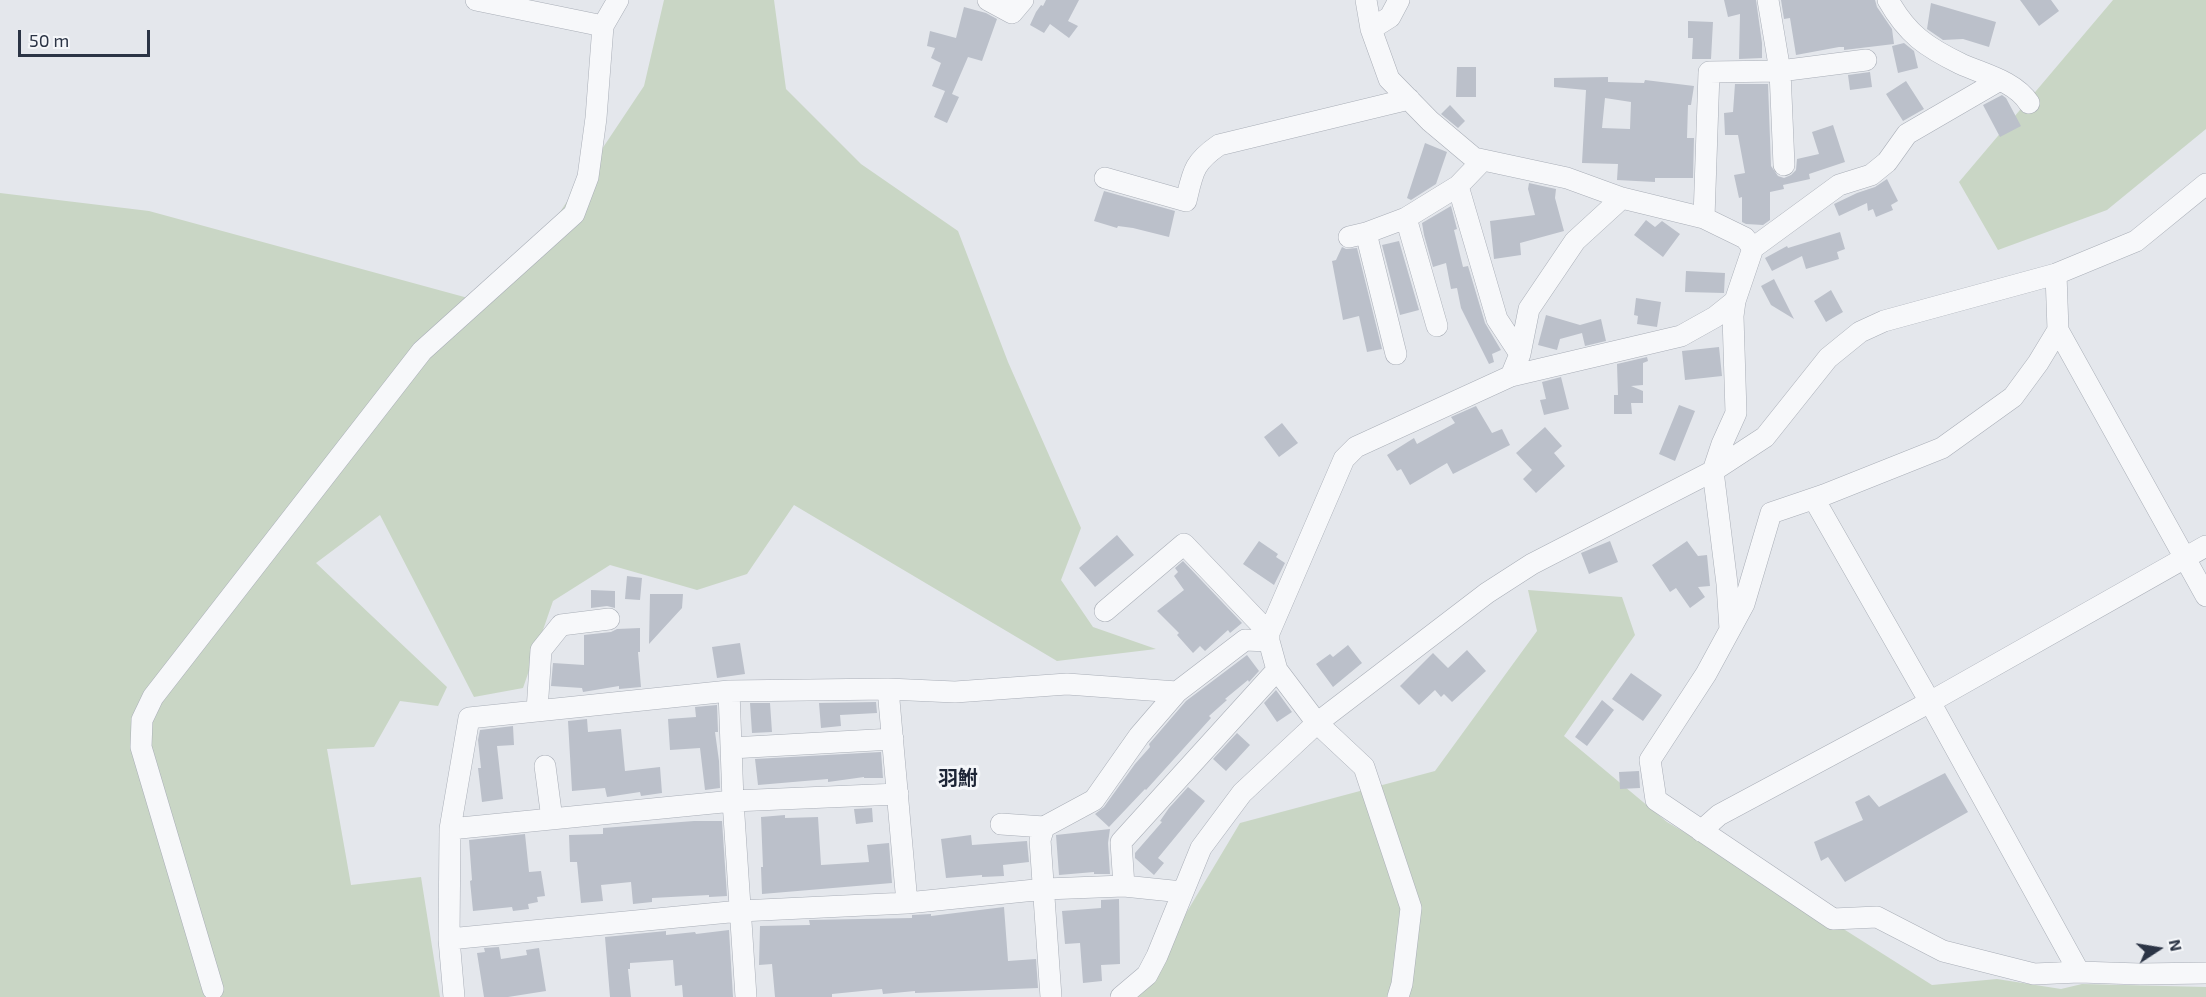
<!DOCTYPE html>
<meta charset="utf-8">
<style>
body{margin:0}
#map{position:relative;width:2206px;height:997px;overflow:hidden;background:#e4e7ec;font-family:"Exo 2",sans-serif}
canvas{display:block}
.north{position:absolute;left:2128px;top:919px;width:60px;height:60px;-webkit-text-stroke:4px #f4f6f9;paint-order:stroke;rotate:78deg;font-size:16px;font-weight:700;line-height:24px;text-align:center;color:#2b3445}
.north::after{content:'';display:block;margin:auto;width:21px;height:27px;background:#2b3445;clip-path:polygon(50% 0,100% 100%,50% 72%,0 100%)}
.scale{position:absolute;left:18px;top:30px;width:132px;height:27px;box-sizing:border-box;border:3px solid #2b3445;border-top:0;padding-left:8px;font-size:18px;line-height:21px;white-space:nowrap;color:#2b3445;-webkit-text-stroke:4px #f4f6f9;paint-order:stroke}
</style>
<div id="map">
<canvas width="2206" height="997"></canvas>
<div class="north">N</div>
<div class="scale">50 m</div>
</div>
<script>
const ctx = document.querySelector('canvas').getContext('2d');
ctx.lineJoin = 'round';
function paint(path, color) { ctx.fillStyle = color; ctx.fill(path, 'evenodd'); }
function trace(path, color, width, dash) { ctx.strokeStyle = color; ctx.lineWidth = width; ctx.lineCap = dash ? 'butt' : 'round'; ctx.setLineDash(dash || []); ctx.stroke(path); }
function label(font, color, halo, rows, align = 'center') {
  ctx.font = font + ' "Exo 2","Noto Sans JP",sans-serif'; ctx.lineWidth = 6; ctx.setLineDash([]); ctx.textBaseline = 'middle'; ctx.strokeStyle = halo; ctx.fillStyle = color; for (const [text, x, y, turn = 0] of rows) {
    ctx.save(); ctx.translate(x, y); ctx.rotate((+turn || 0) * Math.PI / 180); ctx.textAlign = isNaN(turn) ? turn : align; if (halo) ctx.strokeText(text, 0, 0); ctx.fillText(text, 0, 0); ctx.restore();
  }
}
const green = new Path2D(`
 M664,0H774L786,89L861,164L958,231L1008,362L1081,528L1061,580L1093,627L1156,649L1057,661L794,505L747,574L697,590L610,565L553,601L523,688L474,697L380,515L316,563L447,687L438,706L400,701L374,747L327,749L351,885L421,877L440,997H0V193L149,211L468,298L518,275L644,86Z
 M2113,0H2206V129L2107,210L1998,250L1959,182Z
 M1528,590L1622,597L1635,635L1564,736L1667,822L1774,885L1932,985L1997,979L2061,989L2082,984L2206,987V997H1136L1240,823L1435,771L1537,631Z`);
const building = new Path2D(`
 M1046,0H1079L1068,21L1078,26L1069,38L1050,24L1044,33L1030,25L1036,12L1041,5L1043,6Z
 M1724,0H1756L1762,43V58L1739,59L1740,14L1728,17Z
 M1781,0H1875L1877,7L1892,29L1894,44L1844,50V47H1839L1796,55L1790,18L1784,19Z
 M2020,0H2051L2059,11L2039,26Z
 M1931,3L1996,22L1989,47L1963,39L1943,40L1927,29Z
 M964,7L986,13L997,19L982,61L968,57L952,94L959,97L947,123L934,117L945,91L932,86L941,63L931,58L935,48L927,46L930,31L956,38Z
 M1688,21L1713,22L1711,59H1692L1693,38H1688Z
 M1904,43L1914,51L1918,68L1898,73L1892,46Z
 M1457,67H1476V97H1456Z
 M1870,72L1872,87L1850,90L1848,75Z
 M1608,77V82L1644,83L1645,80L1694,86L1691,105H1688L1687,138H1694L1693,178H1655V182L1617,180L1618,164L1582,163L1586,90L1554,87V78ZM1605,98L1631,102L1630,129L1602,128Z
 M1906,81L1924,109L1903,121L1886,94Z
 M1735,84H1768L1771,166L1778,176L1784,178L1791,175L1796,170L1797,159L1819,154L1812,132L1833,125L1845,162L1809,174L1810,179L1783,185L1784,189L1770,192V220L1763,225L1746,224L1742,222V197L1739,198L1734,175L1745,173L1738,135H1725L1724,113L1733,112Z
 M2002,95L2006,98L2021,126L2000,137L1983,105Z
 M1450,105L1465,121L1458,128L1441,114Z
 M1425,143L1447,152L1436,184L1411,200L1407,198Z
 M1887,179L1898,201L1891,205L1893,210L1876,217L1873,209L1868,211L1867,203L1839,216L1834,204L1857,193L1875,187Z
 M1529,183L1556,189L1555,198L1564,231L1520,243L1521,255L1494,259L1490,221L1535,215L1528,189Z
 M1104,191L1175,211L1169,237L1133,228L1118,226L1117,228L1094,221Z
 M1451,206L1457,229L1454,230L1463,267L1468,266L1485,323L1501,350L1492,354L1494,362L1489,364L1461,308L1457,288L1451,289L1446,263L1433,267L1424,235L1422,223Z
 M1646,220L1655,227L1662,221L1680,234L1663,257L1634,235Z
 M1840,232L1845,249L1837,252L1839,259L1806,269L1802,256L1772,271L1765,258L1787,246L1788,248Z
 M1399,241L1419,310L1400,315L1382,245Z
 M1342,247L1346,249L1357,248L1382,349L1367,352L1359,316L1343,320L1332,261L1336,260Z
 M1686,271L1725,273L1724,293L1685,292Z
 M1774,279L1794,319L1771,305L1761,286Z
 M1831,290L1843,312L1826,322L1814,301Z
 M1636,298L1661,302L1657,327L1637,324L1638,316L1634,315Z
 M1546,315L1580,325L1601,319L1606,341L1585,346L1582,333L1560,339L1557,350L1538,345Z
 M1719,347L1722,376L1685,380L1682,351Z
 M1647,357L1648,361L1643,363V385L1631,386L1643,391V403H1631L1632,414H1614V395H1618L1617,364Z
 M1561,377L1569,409L1544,415L1540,400L1546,399L1542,382Z
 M1679,405L1695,411L1675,461L1659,454Z
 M1476,406L1492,433L1502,429L1510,445L1453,474L1447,463L1410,485L1401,469L1397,471L1387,455L1414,438L1417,444L1455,423L1451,417Z
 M1282,423L1298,443L1279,457L1264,437Z
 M1545,427L1562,446L1554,453L1565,466L1536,493L1523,479L1532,470L1516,453Z
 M1117,535L1134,555L1095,587L1079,568Z
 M1259,541L1278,554L1276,557L1285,563L1274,585L1243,564Z
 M1610,541L1618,562L1589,574L1581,553Z
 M1687,541L1698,556L1707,555L1710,586L1698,587L1705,597L1690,608L1676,588L1670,592L1652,565Z
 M1183,561L1242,623L1230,633L1228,630L1205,651L1200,646L1193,653L1177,635L1179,633L1157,611L1184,590L1174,576L1178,572L1175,568Z
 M627,576L642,578L640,600L625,599Z
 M591,590L615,591V608L607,606L591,608Z
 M650,594H683L682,608L649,644Z
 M640,628V652H638L641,687L619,689V686L583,692L582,688L551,686L553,663L584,665V635L611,632L617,629Z
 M740,643L745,674L717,678L712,647Z
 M1348,645L1362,663L1333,687L1316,664L1330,654L1333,657Z
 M1467,650L1486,671L1452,702L1444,694L1441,697L1435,690L1419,705L1400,686L1433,653L1448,668Z
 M1247,655L1259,671L1249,682L1248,680L1225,699L1227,700L1209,716L1211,718L1146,790L1145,789L1109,827L1095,814L1104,807L1135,764L1150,747L1149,744L1186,701Z
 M1631,673L1662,695L1643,721L1612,699Z
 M1276,690L1292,712L1277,722L1264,703Z
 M1602,700L1614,710L1587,746L1575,737Z
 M876,702L877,713L840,715L841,726L821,728L819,703Z
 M750,703H770L772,732L752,733Z
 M717,705L718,732H715L719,761L720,788L705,790L700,748L670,750L668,719L696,717L695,707Z
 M587,719L588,732L621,729L625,771L660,767L662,793L641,796L640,792L607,797L605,788L572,791L568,721Z
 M513,726L514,745L497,746L503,799L482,802L478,768H481L478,740L480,730Z
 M1237,733L1250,745L1226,771L1213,759Z
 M881,752L883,778H864V777L828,782V779L758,785L755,759Z
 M1639,771L1640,788L1620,789L1619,772Z
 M1945,773L1968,812L1845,882L1828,857L1821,861L1814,842L1863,820L1855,802L1869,795L1879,807Z
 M1188,787L1205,801L1158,858L1164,863L1154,875L1135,858V853L1162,822L1160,821L1169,808Z
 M872,808L873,822L856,824L854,809Z
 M785,815V818L818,817L821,865L869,862L867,845L889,843L892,883L762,894L761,867H763L761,817Z
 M694,821H722L727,896L709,897V895L652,898V902L633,904L631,882L601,885L603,901L581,903L577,862H570L569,835L603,834V828Z
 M1110,829L1108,843L1110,874H1094V872L1059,875L1056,835Z
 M525,834L529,872L541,871L545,896L537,897L538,902L528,904L529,909L513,911L512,907L473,911L470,881L472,880L469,840Z
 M971,835L972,845L1027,841L1029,862L1003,865L1004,876L982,877V875L946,878L941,839Z
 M1119,899L1120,964L1101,965L1102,981L1083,983L1080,943L1065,944L1062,911L1101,908V900Z
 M1004,907L1008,961L1036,959L1038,988L915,993V991L883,994L882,989L832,994V997H775L772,964L759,965L760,926L810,925L809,920L912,918V915L931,914V916Z
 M729,930L733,997H683L682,985L675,986L673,960L630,963V969H628L631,997H610L605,937L666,931V935L695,932L696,934Z
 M499,947L501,959L527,955L526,950L539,948L546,991L508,997H484L477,953L485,952L484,948Z`);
const minor = new Path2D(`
 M476,0L603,26L618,0
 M988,0L1012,13L1023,0
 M1366,0L1371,29L1389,79L1430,121L1474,158L1567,178L1622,198L1704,218L1745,238L1753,248L1735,301L1733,316L1736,413L1722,444L1713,471L1727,584L1730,629
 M1768,0L1780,71L1784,165
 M1888,0C1907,34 1926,47 1961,64C1983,74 2015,81 2029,103
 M1371,29L1390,17L1399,0
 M1105,178L1186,201C1193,172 1193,163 1219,145L1409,99
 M1458,186L1497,319L1520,354
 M1406,218L1437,326
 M1704,218L1709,72L1780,71L1866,60
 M1366,233L1396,354
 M1349,237L1366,233L1406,218L1458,186L1482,161
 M1753,248L1839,185L1871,175L1887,162L1907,134L2000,80
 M2056,274L2058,330L2038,363L2013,397L1942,448L1824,495L1771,513L1744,604L1706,674L1650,760L1656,800L1833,919L1877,917L1943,951L2034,974L2079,972L2140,974L2206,973
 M2058,330L2206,596
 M1511,376L1681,336L1715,317L1735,301
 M1814,499L1930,702L2079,972
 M1105,611L1184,544L1269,633
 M1269,641V633L1344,459L1356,447L1511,376L1520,354L1529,309L1575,241L1622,198
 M888,689L955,692L1067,684L1177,692
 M729,691L733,801L746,997
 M537,711L541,650L561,625L609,619
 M731,748L893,739
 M545,766L552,819
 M1001,824L1044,827
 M450,829L733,801L898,794
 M1701,831L1719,815L1930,702L2206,546
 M1124,886L1121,842L1277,670
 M449,939L740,911L907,903L1045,889L1124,886L1182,892
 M213,989L141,747L142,720L153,697L422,351L574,214L588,177L596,118L603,26
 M454,997L449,939L450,829L469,718L729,691L888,689L907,903
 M1051,997L1040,840L1044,827L1094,800L1139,736L1177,692L1245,640L1269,641L1277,670L1317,723L1364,767L1411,908L1402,984L1398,997
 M1121,997L1147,975L1157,956L1201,848L1242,793L1317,723L1487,593L1532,564L1713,471L1765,437L1828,358L1860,332L1884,321L2056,274L2136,241L2206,184`);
const quarterNames = [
 ["羽鮒",958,778]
];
paint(green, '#c9d6c5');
paint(building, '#bbc0ca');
trace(minor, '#a9aeb7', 22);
trace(minor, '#f7f8fa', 21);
label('bold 20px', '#1d2536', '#f4f6f9', quarterNames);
</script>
